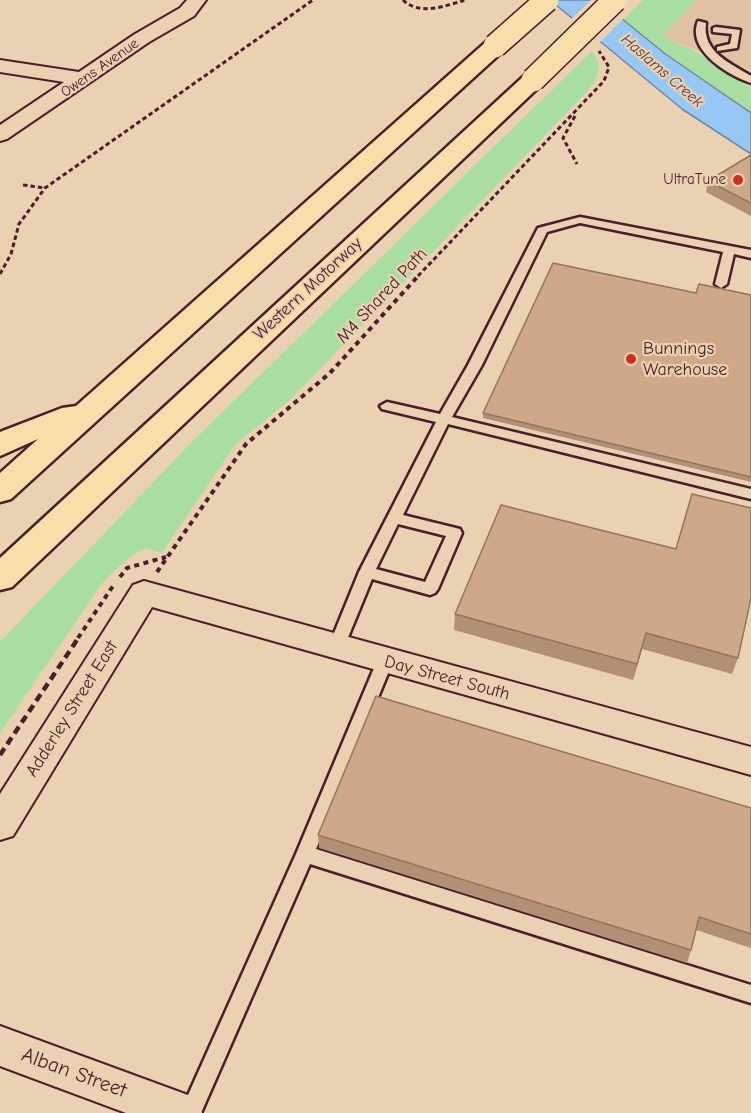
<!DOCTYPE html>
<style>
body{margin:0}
canvas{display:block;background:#e9d1b1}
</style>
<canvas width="751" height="1113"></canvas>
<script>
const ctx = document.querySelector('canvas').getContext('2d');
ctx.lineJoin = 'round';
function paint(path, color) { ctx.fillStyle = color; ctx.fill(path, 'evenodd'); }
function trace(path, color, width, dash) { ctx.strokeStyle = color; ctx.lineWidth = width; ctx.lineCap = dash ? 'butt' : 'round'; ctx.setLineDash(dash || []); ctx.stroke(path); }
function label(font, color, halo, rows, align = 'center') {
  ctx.font = font + ' "Comic Neue",sans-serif'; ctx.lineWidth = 4.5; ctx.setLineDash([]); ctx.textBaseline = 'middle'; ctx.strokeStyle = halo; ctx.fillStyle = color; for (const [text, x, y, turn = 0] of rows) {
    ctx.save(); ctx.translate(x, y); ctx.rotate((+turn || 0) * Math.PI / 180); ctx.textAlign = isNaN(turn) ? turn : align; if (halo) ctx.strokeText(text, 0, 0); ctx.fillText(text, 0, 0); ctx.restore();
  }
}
const built = new Path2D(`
 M696,0H751V70L662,37Z`);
const green = new Path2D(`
 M643,0H696L662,37L693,50L751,88V113L664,53L623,20Z
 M592,51C606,68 596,81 584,95L292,398L235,445L162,553L146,548C126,557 115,570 101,585L0,733V642L193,441Z`);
const water = new Path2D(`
 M550,0H599L664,53L751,113V154L682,109Z`);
const pier = new Path2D(`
 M591,0H604L625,17L599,43L570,20Z`);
const pathFar2 = new Path2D(`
 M403,0C419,16 446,6 465,0
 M575,116L563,138L577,164
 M23,185L45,188
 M0,274L11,254L19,224L45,188L313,0
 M418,276L604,81L609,67L599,51`);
const pathFar1 = new Path2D(`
 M157,572L246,444L330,373L419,275
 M120,577L127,568L166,557
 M78,638L113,586`);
const path = new Path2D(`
 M0,755L79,637`);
const service = new Path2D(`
 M698,21L706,23C702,52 730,63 751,76V83C728,75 686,50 698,21Z
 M716,27L740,30L737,48L717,51V47L730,44L732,34L713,32V28Z
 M580,217L751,250V258L734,254L727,284L721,288L715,284L723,252L580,223L547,232L482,365L452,417L751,489V499L448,424L403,515L460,529L462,533L438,589L435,593L430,595L372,579L342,652H330L328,648L359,572L436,422L382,409L380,406L387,402L440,414L468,365L538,228ZM398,524L446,536L425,582L376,569Z
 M385,655L391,657L393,661L316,849L751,985V1003L310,864L201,1113H180L296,854L377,661L379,657Z`);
const minor = new Path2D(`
 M187,0H206L194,16L149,42L7,139L0,141V125L64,82L0,72V60L79,72L135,34L180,8Z
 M144,581L751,747V775L152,607L13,836L0,840V794L133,585Z
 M0,1026L196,1098L202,1113H126L0,1066Z`);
const motorway = new Path2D(`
 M495,40L503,41L506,46L503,51L11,499L0,502V473L38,439L0,456V432L62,408L76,406L487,41Z
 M533,73L541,75L544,80L541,85L12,587L0,590V558L525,75Z`);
const motorwayBridge = new Path2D(`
 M495,46L547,0
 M533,80L615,0`);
const wall = new Path2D(`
 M751,155V216L706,192L708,181Z
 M751,295V482L483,418V413Z
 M501,505L738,658L732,674L642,649L633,680L454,630L455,614Z
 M751,808V948L696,930L691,950L687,963L319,848L318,835Z`);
const shadedWall = new Path2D(`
 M646,633L642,649L633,680L637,664Z`);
const building = new Path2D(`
 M751,155V203L708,181Z
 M553,263L696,293L699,284L751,295V477L483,413Z
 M692,494L751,508V598L738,658L646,633L637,664L455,614L501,505L676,549Z
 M376,696L751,808V934L699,917L691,950L318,835Z`);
const markers = [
 [738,180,6,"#c8321e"],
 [631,359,6,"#c8321e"]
];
const farStreetnames = [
 ["Owens Avenue",100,68,-35]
];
const farPoinames = [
 ["UltraTune",726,180]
];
const farWaternames = [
 ["Haslams Creek",662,71,41]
];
const streetNames = [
 ["Western Motorway",308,289,-43],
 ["M4 Shared Path",382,296,-47],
 ["Day Street South",447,678,15],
 ["Adderley Street East",72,709,-58]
];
const poiNames = [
 ["Bunnings",643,349],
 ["Warehouse",643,370]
];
const nearStreetnames = [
 ["Alban Street",74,1073,20]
];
paint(built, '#dec2a3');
paint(green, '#a8dea1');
paint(water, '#96c8f3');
trace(water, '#7884a3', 1.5);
paint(pier, '#e9d1b1');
trace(service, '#4a1f2b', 5);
trace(minor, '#4a1f2b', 4);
trace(motorway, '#4a1f2b', 5);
trace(pathFar2, '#4a1f2b', 3, [4.5, 3]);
trace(pathFar1, '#4a1f2b', 4, [5, 4.5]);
trace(path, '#4a1f2b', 4.5, [8, 5]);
paint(service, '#e9d1b1');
paint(minor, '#e9d1b1');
paint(motorway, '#f8deab');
trace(motorwayBridge, '#4a1f2b', 26, []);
trace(motorwayBridge, '#f8deab', 23);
paint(wall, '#b29076');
paint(shadedWall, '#917660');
paint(building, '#cfa889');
trace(building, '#917660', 1.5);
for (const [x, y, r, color] of markers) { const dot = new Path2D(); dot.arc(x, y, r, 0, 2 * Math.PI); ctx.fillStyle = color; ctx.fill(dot); trace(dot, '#e9d1b1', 2); }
label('15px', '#4a1f2b', '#e9d1b1', farStreetnames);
label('15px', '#4a1f2b', '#e9d1b1', farPoinames, 'right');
label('italic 16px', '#553849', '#e9d1b1', farWaternames);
label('18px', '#4a1f2b', '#e9d1b1', streetNames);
label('18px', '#4a1f2b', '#e9d1b1', poiNames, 'left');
label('21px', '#4a1f2b', '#e9d1b1', nearStreetnames);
</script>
